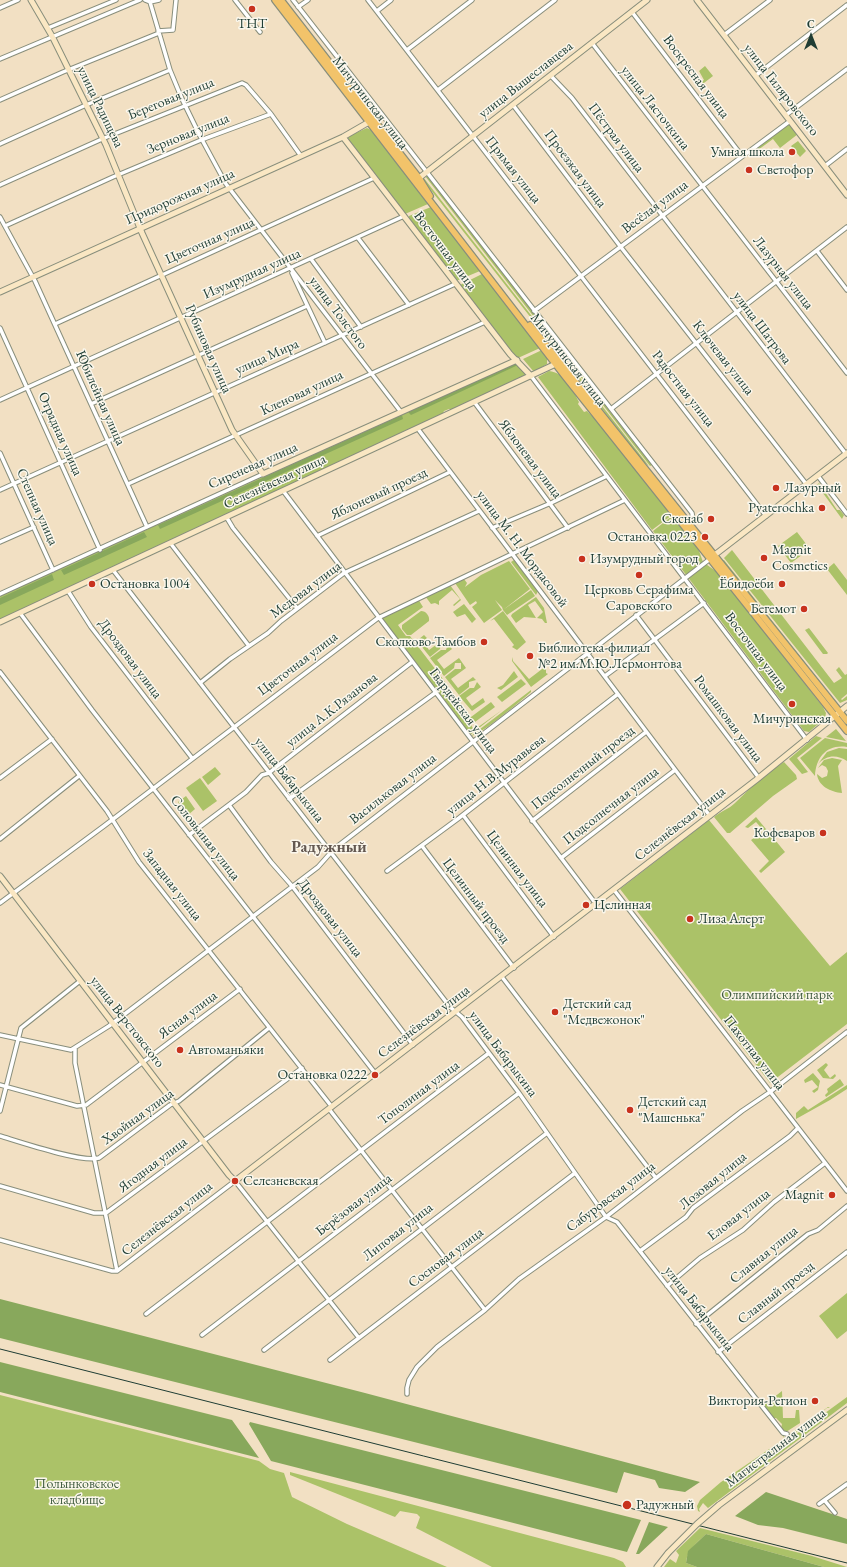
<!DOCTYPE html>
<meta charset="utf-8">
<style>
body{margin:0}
#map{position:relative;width:847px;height:1567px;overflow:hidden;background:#f2e0c3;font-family:"EB Garamond",serif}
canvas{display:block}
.north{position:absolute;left:791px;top:16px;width:40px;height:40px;-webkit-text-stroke:3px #fbf7ec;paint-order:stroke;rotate:0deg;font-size:11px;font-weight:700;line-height:16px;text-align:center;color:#1f3d34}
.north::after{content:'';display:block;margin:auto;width:14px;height:18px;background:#1f3d34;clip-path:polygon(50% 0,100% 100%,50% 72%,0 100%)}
</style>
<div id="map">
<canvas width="847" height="1567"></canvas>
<div class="north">С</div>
</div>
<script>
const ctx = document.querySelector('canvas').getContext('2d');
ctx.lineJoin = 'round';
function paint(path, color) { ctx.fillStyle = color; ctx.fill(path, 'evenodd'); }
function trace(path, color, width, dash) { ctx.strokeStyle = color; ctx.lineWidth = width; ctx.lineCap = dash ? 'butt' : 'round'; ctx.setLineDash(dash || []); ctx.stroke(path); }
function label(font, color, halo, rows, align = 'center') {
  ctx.font = font + ' "EB Garamond",serif'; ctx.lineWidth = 3; ctx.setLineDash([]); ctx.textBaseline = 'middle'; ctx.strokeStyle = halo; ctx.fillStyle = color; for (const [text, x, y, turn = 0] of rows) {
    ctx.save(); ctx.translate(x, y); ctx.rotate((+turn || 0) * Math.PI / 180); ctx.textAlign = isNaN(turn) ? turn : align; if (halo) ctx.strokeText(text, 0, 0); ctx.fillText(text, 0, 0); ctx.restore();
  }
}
const green = new Path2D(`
 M705,66L713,76L700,86L698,84L704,80L699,71Z
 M787,125H791L798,134L780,148L773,139L758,150L757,147Z
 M367,128L371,130L428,204L405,214L348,139L349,136Z
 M798,141L806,151L800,157L791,146Z
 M425,176L429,177L546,329L544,330Z
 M423,177L649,466L643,461L423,180Z
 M431,207L480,271L456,281L409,218V216Z
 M482,274L540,348L518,358L511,353L460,285Z
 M553,338L596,393L594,394L551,339Z
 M542,350L547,357V364L534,372L523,359Z
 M516,362L526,376L453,410L449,409L444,411L442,415L0,619V596Z
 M549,371C564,372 573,390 579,402L578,404L584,412L587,411L594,418L672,515L652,530L538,377Z
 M600,399L652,465L650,466L599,400Z
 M819,483L837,510H840L844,515L842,519L817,485Z
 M672,516L698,548L703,562L717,572L823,707L826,713L825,718L809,732L804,731L653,531Z
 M797,532L810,549L791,563L778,546Z
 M732,550L756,581L758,579L759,581L757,583L834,683L842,678L836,670L839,667L845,675L847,674V694L841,699L842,700L847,696V700L840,703L724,558Z
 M514,560L538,591L536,595L511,562Z
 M723,560H724L837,703L832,699L725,565Z
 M509,561L530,589L503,610L502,607L495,600L502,610L484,623L472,607L477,603L476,601L470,605L455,583L464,579L467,583L465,587L481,575Z
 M834,563L847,580V595L827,569Z
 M450,585L461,600L454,606L453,605L460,599L452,590L439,601V605L435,603L431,604L425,596Z
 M531,590L535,596L507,615L503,610Z
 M536,597L544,608L547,623H545L542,619L537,618L543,612L535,601L528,605L536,618L524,617L516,623L511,616L512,614Z
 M418,599L423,607L398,625L406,636H410L449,687L445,691L450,689L471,717L491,702L495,707L471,725L474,730L502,710L470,735L382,620L383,616Z
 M464,604L476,619L472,623L465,614L457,617L453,612Z
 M421,611C426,611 430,616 429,621L411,635H407L402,629V625Z
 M503,611L526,642L517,650L512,647L514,645L494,619L490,621Z
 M809,628L828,653L827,654H823L805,630Z
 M424,635L427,638L423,641L429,650L444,639L447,643L441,644L440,649L430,657L418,642L419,639Z
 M448,644L452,649L437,660L444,669L459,658L466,668L451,679L458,688L473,677L476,680L469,682V687L459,695L445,677L455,669H461V663H455L454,668L444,676L430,658L441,650H446Z
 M513,657V661L529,679L546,666V673L548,674L531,687L512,661Z
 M514,671L518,677L501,690L497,688L503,685Z
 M521,679L526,684L502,702L497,697Z
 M477,682L481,687L466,698L472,706L483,698L485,702L472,711L459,696L470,688H474Z
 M531,690V692C522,700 479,736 471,736Z
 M836,729L846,741L826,737Z
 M816,736L822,738L797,758L808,772L802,774L789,759Z
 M825,738L847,743V747C827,744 816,757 815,776L800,758Z
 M839,748L847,749V761C837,754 826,755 818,764L827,752Z
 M832,758L842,760L838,766L842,793C831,792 818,786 817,774L822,778L827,776L828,771L826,767L822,765L818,768L824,760Z
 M784,762L796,775L797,779L773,796L730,833H727L714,817C721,811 729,809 735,803C750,788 767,773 784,762Z
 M215,767L221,774L208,785L202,777Z
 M200,778L217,801L203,811L186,788Z
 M186,796L195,809L188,815L178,802Z
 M756,817L785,852L761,873L759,871L769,861L751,840L764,831L756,822L748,828L745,827Z
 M709,820L830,966L847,952V1024L770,1083L620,889Z
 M826,1063L828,1065L824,1070L830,1078L835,1074L836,1076L833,1079L823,1078L817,1070Z
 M813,1073L820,1081L818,1090L814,1093L812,1091L818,1087L812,1080L805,1083L804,1080Z
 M840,1079L844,1085L826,1097L825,1095L828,1092L827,1089Z
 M847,1085V1089L830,1100L796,1119V1113L804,1106L808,1110Z
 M847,1293V1331L837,1339L819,1316Z
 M698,1329L785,1438L828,1407L830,1408H827L789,1438L785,1439Z
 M782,1391L783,1418H795L796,1410H799L800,1423L786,1432L781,1428L782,1424L776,1418H773L764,1405Z
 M0,1395L259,1461L270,1469L284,1473L292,1497L347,1524L447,1567H0Z
 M847,1397V1403L708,1508L703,1503L699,1509L700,1512L698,1511L697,1506L700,1500L721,1482L784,1439L788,1440Z
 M290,1472L614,1558L623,1562L626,1567H492L416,1528L420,1517L417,1514L400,1511L395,1517L290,1475Z
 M700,1528L812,1556L847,1567H824L706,1534C697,1543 687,1549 686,1563L697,1567H664L670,1559L676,1563L679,1555L676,1551Z`);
const forest = new Path2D(`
 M515,363L518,365L411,415L408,412Z
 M402,415L403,419L160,529L158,525Z
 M144,532L147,537L64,575L61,570Z
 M52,574L54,580L0,605V598Z
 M0,1299L365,1393L700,1482L685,1492L659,1488L655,1480L624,1472L617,1493L0,1338Z
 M0,1362L232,1420L259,1458L0,1392Z
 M250,1422L641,1520L627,1552L271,1461L249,1424Z
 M766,1492L847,1519V1544L783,1528L758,1525L735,1516Z
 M649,1522L668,1527L639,1554H636Z
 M706,1534L824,1567H697L686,1563L688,1551Z`);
const street = new Path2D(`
 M145,0L150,2L159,0
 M235,0L260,32
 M293,0L692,513L693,521L689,524
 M368,0L766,516
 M150,2L170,70L182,99L200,136L226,184L401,412
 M298,7L308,0
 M0,8L18,0
 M377,11L391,0
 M632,12L742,156
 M48,28L116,0
 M158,31L173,30L176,0
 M724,35L770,0
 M592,43L847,373
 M407,50L472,0
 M0,59L140,0
 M551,76L572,98L846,454
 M755,76L847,5
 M438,90L555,0
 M0,100L63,72L159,33
 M513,105L620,246L807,485
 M786,115L847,69
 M0,144L86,105L170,70
 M825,166L847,149
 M0,185L102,139L242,83L246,85L271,114L301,156
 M0,217L35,281L147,527
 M5,226L113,177L201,140L271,114
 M358,238L409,305
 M817,251L847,290
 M311,259L361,327
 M292,273L325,343
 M534,311L790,121
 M55,324L374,178
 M0,328L100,550
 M531,376L807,740
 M0,400L404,216
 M475,403L568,528
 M91,404L307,306
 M611,409L847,227
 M418,429L710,816
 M0,453L53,570
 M818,476L847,514
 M128,484L485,322
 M0,490L455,284
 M284,492L596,904
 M227,518L233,528L297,608
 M492,528L551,503L607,476
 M317,536L450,472
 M0,542L34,527
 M171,544L249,646
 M113,570L450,1007L462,1017L519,1093L606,1217L617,1222L783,1433L787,1434
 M68,591L91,627L192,758
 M0,594L263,474
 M20,613L92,710L375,1073
 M636,615L759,778
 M0,672L107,811L139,862L332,1107
 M605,676L704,603
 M200,683L230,659L268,633L281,621L344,573L479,511
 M0,778L52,739
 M289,799L435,693
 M229,805L271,862L292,886L413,1045
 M463,815L554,937
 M532,821L646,732
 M189,835L246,792L262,775L269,773L275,768L412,662
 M0,839L79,776
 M422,846L514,968
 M561,858L675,770
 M387,871L459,818L618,694
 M614,890L847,1191
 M0,903L104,826L378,618L625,500
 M502,977L656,1178
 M0,1035L71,1050L109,1026L318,867L334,849L710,559
 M75,1049V1063L117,1271
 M0,1085L77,1106L86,1105L240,989
 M329,1109L485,1310
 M0,1111L21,1028L80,981
 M0,1136C20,1142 82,1163 99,1158L170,1105L179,1101L269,1028
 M0,1186L94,1213H106L302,1068
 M0,1240L112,1271H117L235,1181L359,1338
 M640,1251L686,1217L693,1208L790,1136L798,1128
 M667,1286L700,1258L743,1230L774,1202L825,1163
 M146,1314L489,1053
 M696,1324L808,1234L818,1230L847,1206
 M202,1335L519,1093
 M264,1350L547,1133
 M718,1352L847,1252
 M330,1360L575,1173
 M407,1394V1388L409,1380L417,1367L437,1347L485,1310L519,1279L606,1217L742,1111L770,1092L847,1032
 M825,1501L835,1513
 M819,1504L847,1484`);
const secondary = new Path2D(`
 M31,0L52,36L106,145L142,233L232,430L263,474L517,360
 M697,0L847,195
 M343,137L510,354L531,376
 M419,178L647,0
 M0,292L343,137L369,122
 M712,557L847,453
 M0,622L560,362
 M0,876L229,1175L235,1181L756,780L847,706
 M719,1505L847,1410
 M657,1567L668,1553`);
const primary = new Path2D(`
 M275,0L564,375L847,731
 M281,0L419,178L430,196
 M530,325L847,721`);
const rail = new Path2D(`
 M0,1349L847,1563`);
const secondaryBridge = new Path2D(`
 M668,1553L697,1524L719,1505`);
const markers = [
 [252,9,4,"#c8321e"],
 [792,152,4,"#c8321e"],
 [749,170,4,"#c8321e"],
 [776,488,4,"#c8321e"],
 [822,508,4,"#c8321e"],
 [711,519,4,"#c8321e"],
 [705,537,4,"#c8321e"],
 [764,558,4,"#c8321e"],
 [582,559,4,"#c8321e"],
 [639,575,4,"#c8321e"],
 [92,584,4,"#c8321e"],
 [782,584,4,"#c8321e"],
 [804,609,4,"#c8321e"],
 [484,642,4,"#c8321e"],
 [530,656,4,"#c8321e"],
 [792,704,4,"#c8321e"],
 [823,833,4,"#c8321e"],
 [586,905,4,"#c8321e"],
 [690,919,4,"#c8321e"],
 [555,1012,4,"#c8321e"],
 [180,1050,4,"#c8321e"],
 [375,1075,4,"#c8321e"],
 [630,1110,4,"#c8321e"],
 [235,1181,4,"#c8321e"],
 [832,1195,4,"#c8321e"],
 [815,1401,4,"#c8321e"],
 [627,1505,5,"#c8321e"]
];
const poiNames = [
 ["ТНТ",252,24,"center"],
 ["Умная школа",784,152,"right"],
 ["Светофор",757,170],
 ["Лазурный",784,488],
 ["Pyaterochka",814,508,"right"],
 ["Скснаб",703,519,"right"],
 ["Остановка 0223",697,537,"right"],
 ["Magnit",772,550],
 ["Cosmetics",772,566],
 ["Изумрудный город",590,559],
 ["Остановка 1004",100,584],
 ["Ёбидоёби",774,584,"right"],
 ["Церковь Серафима",639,590,"center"],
 ["Саровского",639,606,"center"],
 ["Бегемот",796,609,"right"],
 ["Сколково-Тамбов",476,642,"right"],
 ["Библиотека-филиал",538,648],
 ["№2 им.М.Ю.Лермонтова",538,664],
 ["Мичуринская",792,719,"center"],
 ["Кофеваров",815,833,"right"],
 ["Целинная",594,905],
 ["Лиза Алерт",698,919],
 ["Детский сад",563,1004],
 ["\"Медвежонок\"",563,1020],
 ["Автоманьяки",188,1050],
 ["Остановка 0222",367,1075,"right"],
 ["Детский сад",638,1102],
 ["\"Машенька\"",638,1118],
 ["Селезневская",243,1181],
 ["Magnit",824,1195,"right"],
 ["Виктория-Регион",807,1401,"right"],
 ["Радужный",636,1505]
];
const streetNames = [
 ["Воскресная улица",696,77,53],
 ["улица Вышеславцева",526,80,-38],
 ["улица Гиляровского",781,90,52],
 ["Береговая улица",171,99,-22],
 ["Мичуринская улица",370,103,52],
 ["улица Радищева",100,107,64],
 ["улица Ласточкина",655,108,52],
 ["Зерновая улица",188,134,-22],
 ["Пёстрая улица",616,138,53],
 ["Проезжая улица",575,169,53],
 ["Прямая улица",513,170,52],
 ["Придорожная улица",180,197,-24],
 ["Весёлая улица",655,207,-37],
 ["Цветочная улица",210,241,-24],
 ["Восточная улица",445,251,53],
 ["Лазурная улица",783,273,52],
 ["Изумрудная улица",252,274,-24],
 ["улица Толстого",338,313,53],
 ["улица Шатрова",762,328,53],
 ["Рубиновая улица",208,349,66],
 ["улица Мира",267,357,-24],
 ["Ключевая улица",723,358,52],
 ["Мичуринская улица",568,360,52],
 ["Радостная улица",683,389,52],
 ["Кленовая улица",302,393,-25],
 ["Юбилейная улица",100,398,66],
 ["Отрадная улица",60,434,66],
 ["Яблоневая улица",530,459,53],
 ["Сиреневая улица",253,466,-24],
 ["Селезнёвская улица",275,482,-25],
 ["Яблоневый проезд",379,494,-25],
 ["Степная улица",37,507,66],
 ["улица М. Н. Мордасовой",522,549,53],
 ["Медовая улица",306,590,-37],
 ["Восточная улица",756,652,53],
 ["Дроздовая улица",130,659,53],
 ["Цветочная улица",298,664,-37],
 ["улица А.К.Рязанова",332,710,-38],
 ["Гвардейская улица",463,711,53],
 ["Ромашковая улица",728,719,53],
 ["Подсолнечный проезд",583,768,-38],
 ["улица Н.В.Муравьева",496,775,-38],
 ["улица Бабарыкина",289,780,52],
 ["Васильковая улица",393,789,-38],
 ["Подсолнечная улица",611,806,-38],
 ["Селезнёвская улица",680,824,-38],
 ["Соловьиная улица",205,838,52],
 ["Целинная улица",517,869,53],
 ["Западная улица",172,885,52],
 ["Целинный проезд",476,901,53],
 ["Дроздовая улица",330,918,52],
 ["Ясная улица",188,1015,-37],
 ["улица Верстовского",127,1022,52],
 ["Селезнёвская улица",424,1022,-37],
 ["Пахотная улица",754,1053,52],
 ["улица Бабарыкина",503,1054,53],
 ["Тополиная улица",419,1093,-37],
 ["Хвойная улица",138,1117,-36],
 ["Ягодная улица",153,1165,-37],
 ["Лозовая улица",713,1181,-39],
 ["Сабуровская улица",611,1197,-37],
 ["Берёзовая улица",354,1205,-38],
 ["Еловая улица",739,1215,-38],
 ["Селезнёвская улица",167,1219,-38],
 ["Липовая улица",398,1232,-38],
 ["Славная улица",764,1255,-39],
 ["Сосновая улица",446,1258,-37],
 ["Славный проезд",776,1293,-38],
 ["улица Бабарыкина",699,1309,52],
 ["Магистральная улица",776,1448,-37]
];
const parkNames = [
 ["Олимпийский парк",777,995],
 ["Полынковское",77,1484],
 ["кладбище",77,1500]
];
const quarterNames = [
 ["Радужный",329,848]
];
paint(green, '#abc268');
paint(forest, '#88a85c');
trace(street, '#888e7c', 5.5);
trace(secondary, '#888e7c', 7);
trace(primary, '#888e7c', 8);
trace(street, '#fff', 3.5);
trace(secondary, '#fae7c3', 5);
trace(primary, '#f2c36a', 5.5);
trace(rail, '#1f3d34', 1);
trace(secondaryBridge, '#888e7c', 7, []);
trace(secondaryBridge, '#fae7c3', 5);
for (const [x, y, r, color] of markers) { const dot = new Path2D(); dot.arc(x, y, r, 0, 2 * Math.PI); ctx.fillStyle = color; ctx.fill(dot); trace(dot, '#fbf7ec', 1.5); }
label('14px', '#1f3d34', '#fbf7ec', poiNames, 'left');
label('14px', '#1f3d34', '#fbf7ec', streetNames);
label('14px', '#425e41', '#fbf7ec', parkNames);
label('bold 16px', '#635851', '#fbf7ec', quarterNames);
</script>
